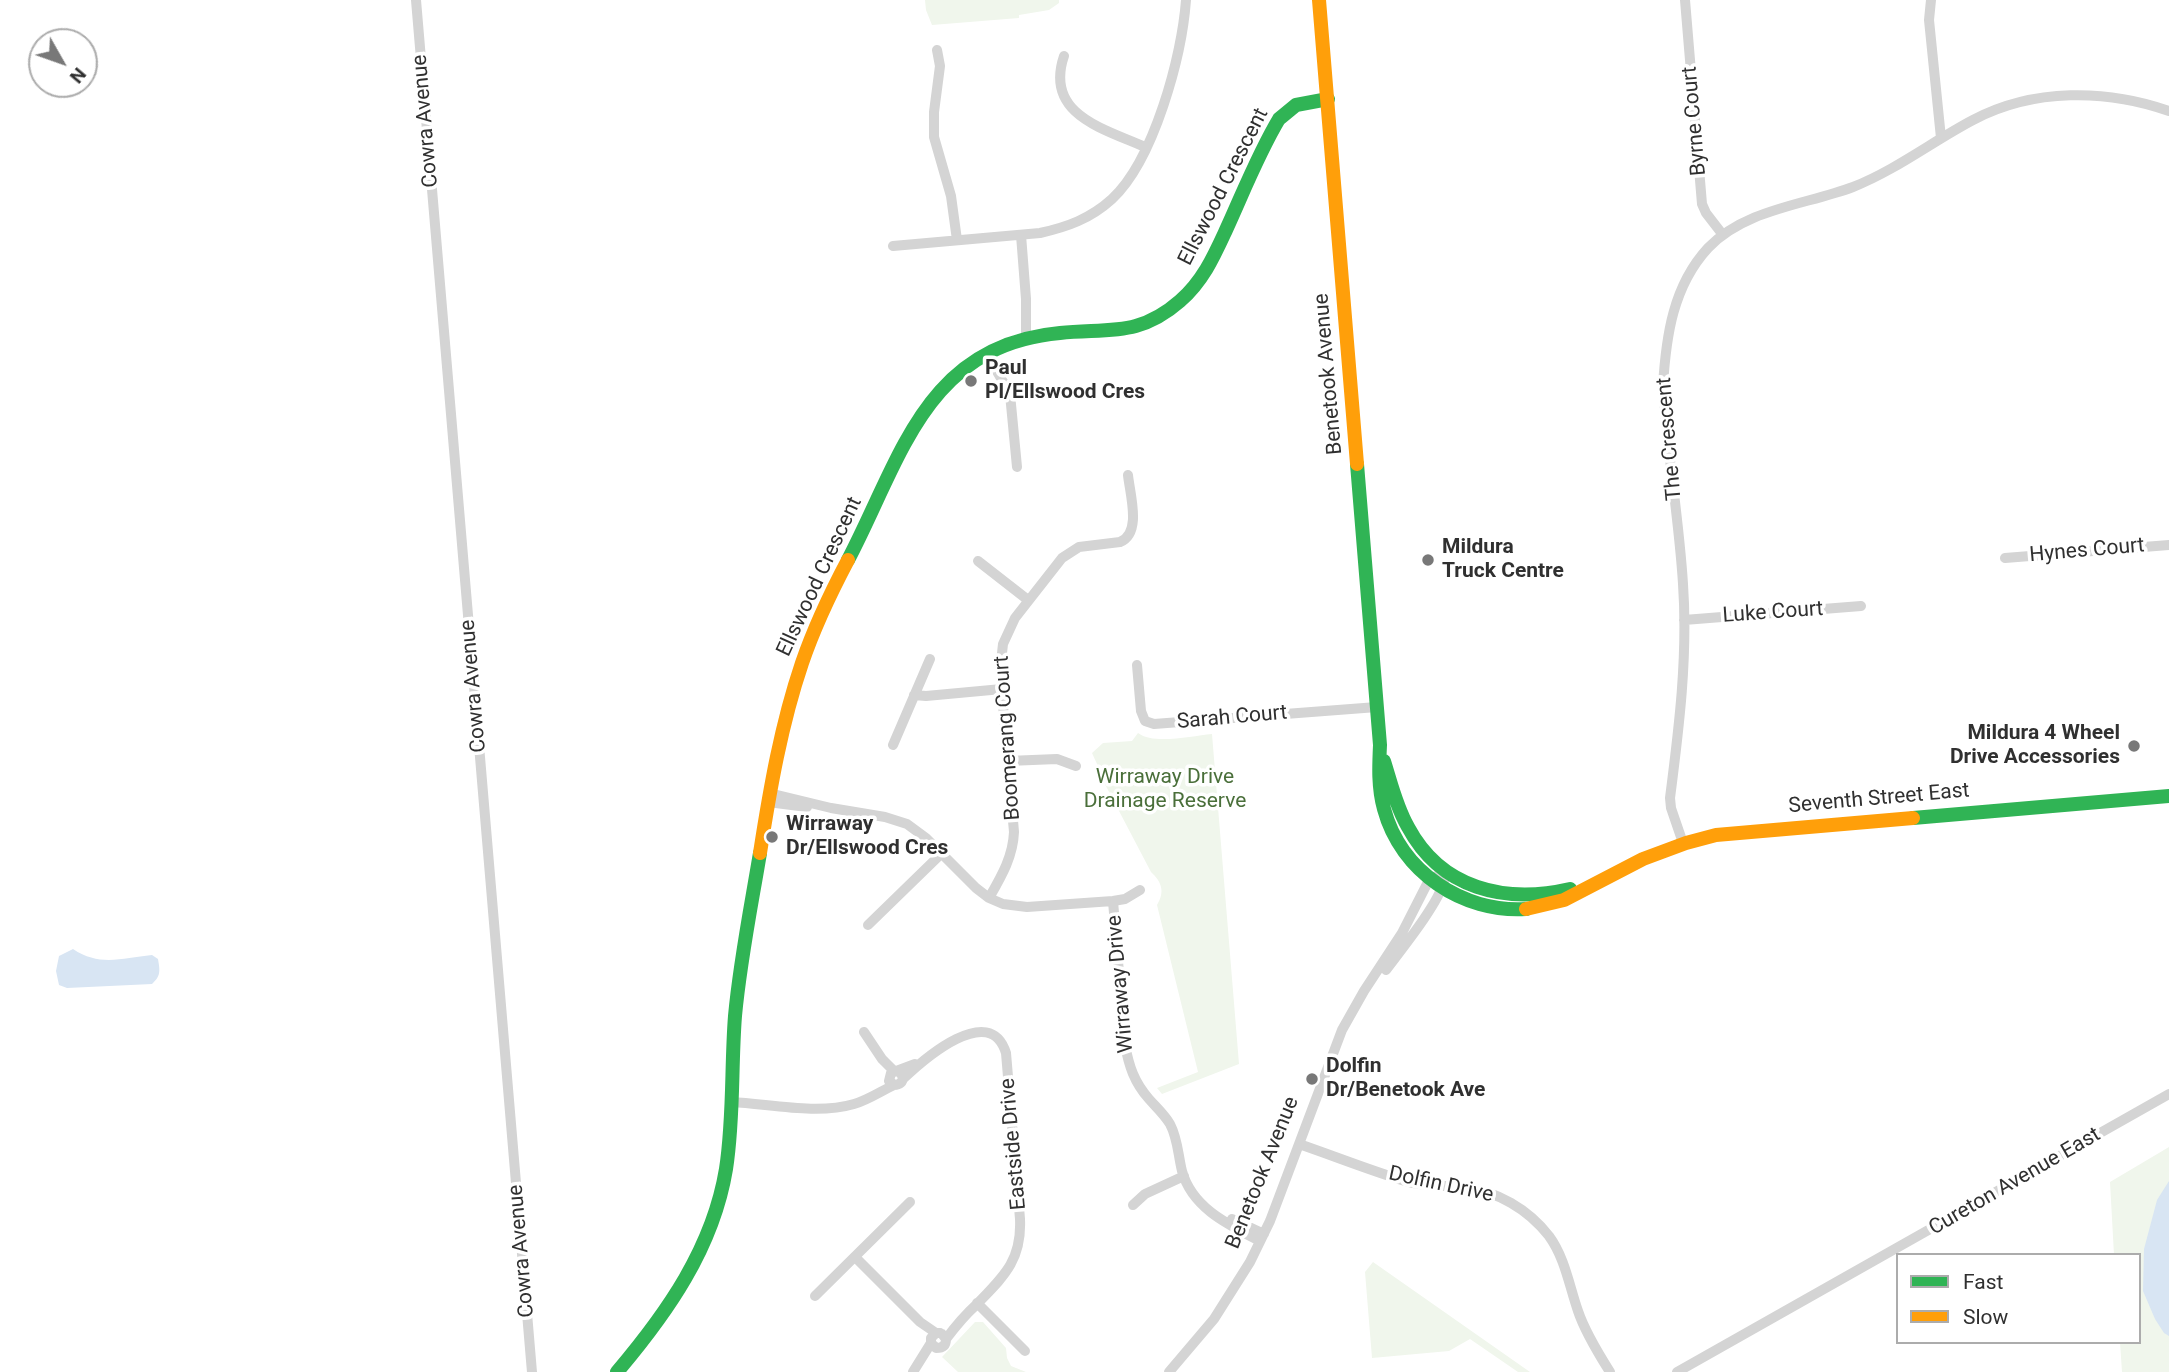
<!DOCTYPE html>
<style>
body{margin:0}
#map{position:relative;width:2169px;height:1372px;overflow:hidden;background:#fff;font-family:Roboto,sans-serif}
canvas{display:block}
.legend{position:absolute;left:1896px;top:1253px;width:245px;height:91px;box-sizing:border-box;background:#fff;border:2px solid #acacac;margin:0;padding:9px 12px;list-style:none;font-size:21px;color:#303030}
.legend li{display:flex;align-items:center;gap:14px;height:35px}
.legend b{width:35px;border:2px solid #acacac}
.north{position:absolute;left:28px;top:28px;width:70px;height:70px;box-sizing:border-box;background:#fff;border:2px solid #acacac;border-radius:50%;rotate:130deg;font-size:19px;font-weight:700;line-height:28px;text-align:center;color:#303030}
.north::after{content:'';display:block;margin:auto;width:24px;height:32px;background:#787878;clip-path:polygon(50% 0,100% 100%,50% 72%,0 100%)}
</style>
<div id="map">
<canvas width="2169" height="1372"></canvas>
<ul class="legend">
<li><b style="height:9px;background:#30b455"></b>Fast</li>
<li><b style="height:9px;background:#ff9f0a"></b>Slow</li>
</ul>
<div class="north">N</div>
</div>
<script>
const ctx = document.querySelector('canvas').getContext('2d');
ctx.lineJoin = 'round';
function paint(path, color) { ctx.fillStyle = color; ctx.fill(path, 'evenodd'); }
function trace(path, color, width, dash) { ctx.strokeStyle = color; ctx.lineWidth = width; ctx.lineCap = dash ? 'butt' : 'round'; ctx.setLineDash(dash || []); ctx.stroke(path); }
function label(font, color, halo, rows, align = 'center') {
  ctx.font = font + ' Roboto,sans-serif'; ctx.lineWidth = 7; ctx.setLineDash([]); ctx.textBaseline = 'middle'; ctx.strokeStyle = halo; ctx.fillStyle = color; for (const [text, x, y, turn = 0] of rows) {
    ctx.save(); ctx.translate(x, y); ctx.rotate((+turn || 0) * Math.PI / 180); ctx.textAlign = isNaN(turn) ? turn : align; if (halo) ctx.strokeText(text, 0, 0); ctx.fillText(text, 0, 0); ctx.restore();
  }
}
const green = new Path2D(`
 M925,0H1059V3L1049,10L1019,15V18L932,25L926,10Z
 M1138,733C1154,745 1191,736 1212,734L1239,1064L1162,1094L1157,1088L1198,1072L1157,905C1165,892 1162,882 1151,872L1097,769V764L1092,753L1103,743L1132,741Z
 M2169,1147V1372H2122L2120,1342H2139V1255H2114L2110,1182Z
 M1373,1262L1530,1372H1518L1470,1339L1449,1351L1372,1358L1365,1272Z
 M975,1322H983L1006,1348L1007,1358L1011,1366L1026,1372H958L942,1357Z`);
const water = new Path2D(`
 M73,949C100,967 122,958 152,955L158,959C160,971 161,976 152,984L67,988L59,985L56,971L59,956Z
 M2169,1181V1336L2164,1333L2155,1319L2143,1291L2144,1249L2157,1200Z`);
const street = new Path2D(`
 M416,0L532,1372
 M1685,0L1702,204L1706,213L1723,235
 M1931,0L1929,20L1941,138
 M937,50L940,66L934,112V137L951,196L957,240
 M1064,56C1044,115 1105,129 1145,147
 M1021,235L1026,299V340
 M893,246L1040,233C1067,227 1090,219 1112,199C1154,160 1182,56 1186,0
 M987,354L1010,394L1017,467
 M2005,558L2169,545
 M978,561L1028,600
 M1684,620L1861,606
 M1137,665L1141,711L1145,721L1154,724L1377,707
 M914,695L926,696L1002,689
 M893,745L930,659
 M1008,761L1057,759L1076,766
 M769,793L831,808L885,817L907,824L926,838L976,888L989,898L1003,904L1027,907L1113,901L1125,899L1140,890
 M768,802L807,807
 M1683,843L1671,808L1670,798C1679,728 1688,656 1683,584C1679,518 1667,452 1663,386C1666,336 1673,286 1708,248C1745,209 1805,205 1853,187C1896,170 1933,141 1973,120C2033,88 2107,89 2169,111
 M989,898C1001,877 1013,857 1014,832L1000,671L1003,644L1015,618L1062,558L1079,547L1120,542C1142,533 1130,495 1128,475
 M1113,901L1125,1045C1129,1066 1134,1082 1149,1099C1156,1107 1164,1114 1170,1124C1178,1139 1178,1155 1182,1171C1192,1208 1229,1225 1260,1241
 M868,925L942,853
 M1386,970C1401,950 1439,903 1444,881
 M864,1032L882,1059L894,1071
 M899,1071L903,1077C903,1082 900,1085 894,1085L889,1081L891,1073L915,1064
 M903,1079C924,1059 990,1001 1006,1053L1020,1219C1022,1261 1003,1277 976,1305C965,1315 955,1327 946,1339
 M732,1102C770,1104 817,1115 854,1104C868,1100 881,1091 894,1085
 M1299,1144C1334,1156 1369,1170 1405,1181C1424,1187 1443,1185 1463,1187C1497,1191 1528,1209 1549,1236C1565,1258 1569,1285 1578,1311C1585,1332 1598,1353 1610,1372
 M1133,1205L1145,1194L1184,1176
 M1232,1219L1264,1234
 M855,1257L920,1322L936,1333
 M815,1296L910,1202
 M977,1303L1025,1351
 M940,1333H936L931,1338V1343L936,1348C943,1348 946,1345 946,1339L942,1334
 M913,1372L931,1343
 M1169,1372L1214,1319L1250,1262L1270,1221L1342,1030L1364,991L1402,933L1429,880L1446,871
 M1677,1372L2169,1094`);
const fast = new Path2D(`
 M1357,464L1380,745C1379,766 1378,788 1384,809C1401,872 1463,913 1526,909
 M848,560C901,459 925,345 1060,333C1109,328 1139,337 1180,301C1203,281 1214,256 1226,230C1243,193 1258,154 1279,119L1296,105L1328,99
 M1384,761C1391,783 1396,806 1408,827C1441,889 1505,904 1570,889
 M1913,818L2169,796
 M617,1372C667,1313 713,1248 726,1169C734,1118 731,1067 735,1016C740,961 751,907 760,853`);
const slow = new Path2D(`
 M1319,0L1357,464
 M760,853C770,789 781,725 802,663C814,628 830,594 848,560
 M1526,909L1564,900L1643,859L1686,843L1716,835L1913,818`);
const markers = [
 [971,381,7,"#787878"],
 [1428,560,7,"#787878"],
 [2134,746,7,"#787878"],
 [772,837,7,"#787878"],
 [1312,1079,7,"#787878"]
];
const streetNames = [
 ["Cowra Avenue",426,121,-95],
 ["Byrne Court",1695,121,-95],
 ["Ellswood Crescent",1224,187,-63],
 ["Benetook Avenue",1329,374,-95],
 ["The Crescent",1670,439,-95],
 ["Hynes Court",2087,551,-5],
 ["Ellswood Crescent",820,577,-65],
 ["Luke Court",1773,613,-4],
 ["Cowra Avenue",474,686,-95],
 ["Sarah Court",1232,718,-5],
 ["Boomerang Court",1008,738,-94],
 ["Seventh Street East",1879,799,-5],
 ["Wirraway Drive",1121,984,-95],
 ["Eastside Drive",1014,1144,-95],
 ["Benetook Avenue",1263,1173,-68],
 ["Cureton Avenue East",2015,1182,-30],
 ["Dolfin Drive",1441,1185,12],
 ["Cowra Avenue",522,1251,-95]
];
const poiNames = [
 ["Paul",985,369],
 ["Pl/Ellswood Cres",985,393],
 ["Mildura",1442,548],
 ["Truck Centre",1442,572],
 ["Mildura 4 Wheel",2120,734,"right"],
 ["Drive Accessories",2120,758,"right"],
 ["Wirraway",786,825],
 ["Dr/Ellswood Cres",786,849],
 ["Dolfin",1326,1067],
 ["Dr/Benetook Ave",1326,1091]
];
const parkNames = [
 ["Wirraway Drive",1165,778],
 ["Drainage Reserve",1165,802]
];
paint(green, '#f0f6ec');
paint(water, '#d8e5f3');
trace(street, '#d4d4d4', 10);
trace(fast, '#30b455', 14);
trace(slow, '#ff9f0a', 14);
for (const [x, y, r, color] of markers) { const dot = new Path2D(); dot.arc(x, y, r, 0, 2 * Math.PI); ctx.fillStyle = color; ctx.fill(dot); trace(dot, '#fff', 2.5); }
label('21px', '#303030', '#fff', streetNames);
label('bold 21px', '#303030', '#fff', poiNames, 'left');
label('21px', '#4a6f3a', '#fff', parkNames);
</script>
